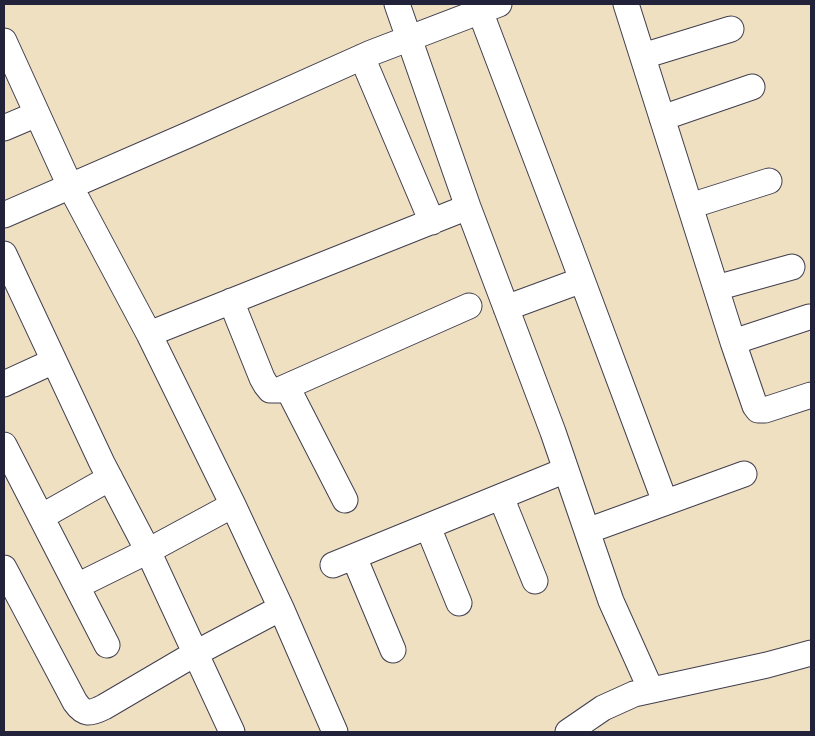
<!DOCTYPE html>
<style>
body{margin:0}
#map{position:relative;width:815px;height:736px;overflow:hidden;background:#eee0c0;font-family:"IM FELL French Canon",serif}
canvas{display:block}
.frame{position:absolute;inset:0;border:5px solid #22223b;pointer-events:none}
</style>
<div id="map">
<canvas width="815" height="736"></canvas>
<div class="frame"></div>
</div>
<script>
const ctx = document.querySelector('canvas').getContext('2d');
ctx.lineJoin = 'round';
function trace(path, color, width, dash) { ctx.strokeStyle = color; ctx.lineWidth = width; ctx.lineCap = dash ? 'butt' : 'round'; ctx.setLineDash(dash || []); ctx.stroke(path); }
const minor = new Path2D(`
 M397,4L468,207L553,432L611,601L651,690
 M626,4L733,342L755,406L758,410H765L811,395
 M480,11L569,245L665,502
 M4,41L70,186L149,334L233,505L281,608L335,732
 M643,56L731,29
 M362,57L432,222
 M662,118L752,87
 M4,128L37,114
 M690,206L769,181
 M4,215L188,135L371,53L499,4
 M4,254L102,463L148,551L232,732
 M716,288L792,267
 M231,301L262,378L266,385L270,390H279L469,306
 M506,308L582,280
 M149,334L468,207
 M733,342L809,317
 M4,384L54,361
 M287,387L345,500
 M4,445L107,645
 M501,497L535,581
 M41,517L110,478
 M428,527L459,603
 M587,531L744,474
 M354,557L393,650
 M333,565L566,470
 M4,568L75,702C84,715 90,714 104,707L196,653L281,608
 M77,586L148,551L233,505
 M568,732L603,708L634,694L767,665L811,653`);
trace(minor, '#413e4f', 27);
trace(minor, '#fff', 25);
</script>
